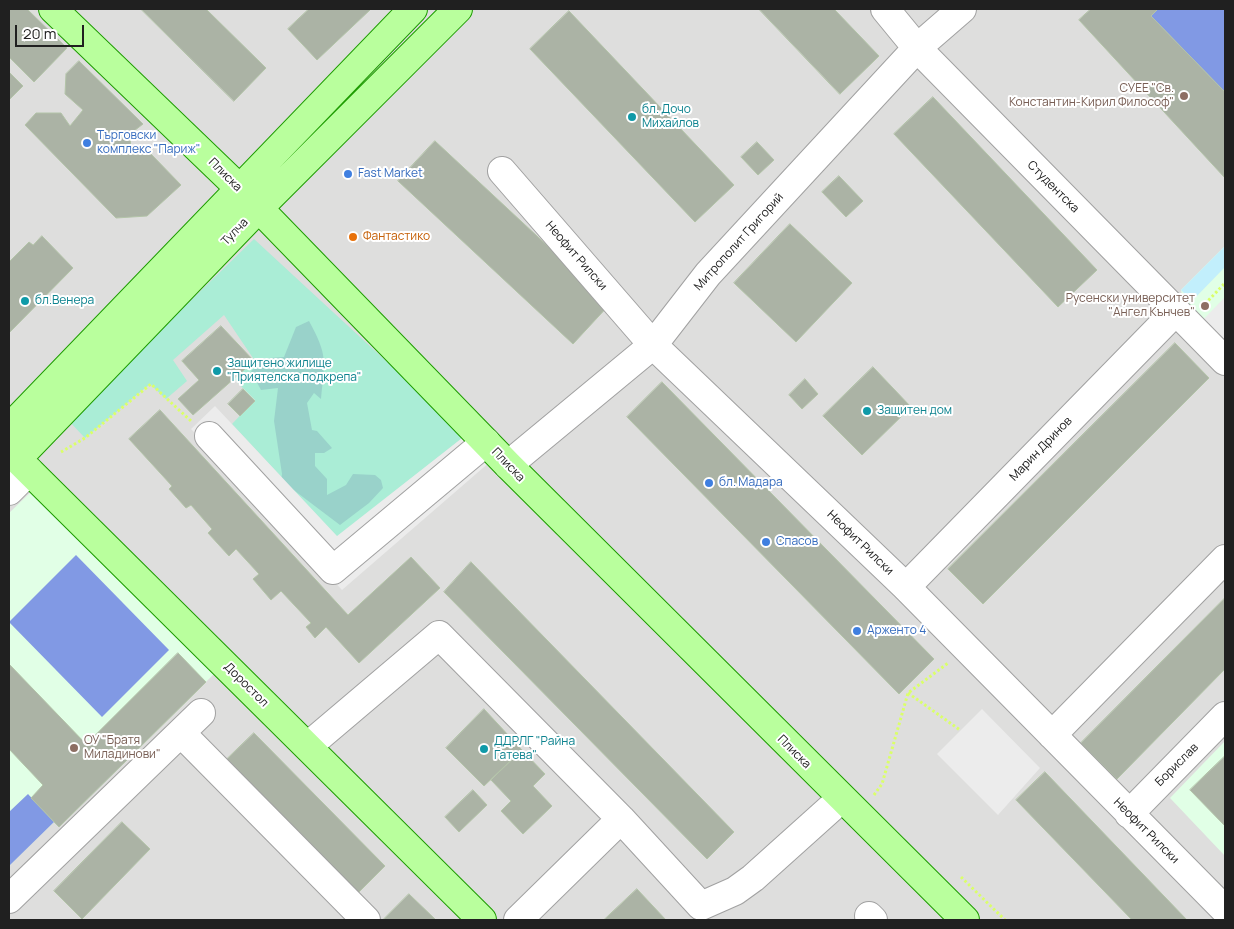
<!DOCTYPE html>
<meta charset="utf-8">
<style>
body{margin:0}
#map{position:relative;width:1234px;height:929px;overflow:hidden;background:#e8f1e6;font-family:Manrope,sans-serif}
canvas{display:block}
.frame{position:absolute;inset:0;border:10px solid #202020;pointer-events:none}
.scale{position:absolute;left:15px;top:25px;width:69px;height:22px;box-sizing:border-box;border:2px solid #202020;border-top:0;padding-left:6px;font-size:15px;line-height:18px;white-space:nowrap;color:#202020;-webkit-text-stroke:4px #fff;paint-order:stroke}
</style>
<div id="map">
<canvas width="1234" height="929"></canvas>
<div class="frame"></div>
<div class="scale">20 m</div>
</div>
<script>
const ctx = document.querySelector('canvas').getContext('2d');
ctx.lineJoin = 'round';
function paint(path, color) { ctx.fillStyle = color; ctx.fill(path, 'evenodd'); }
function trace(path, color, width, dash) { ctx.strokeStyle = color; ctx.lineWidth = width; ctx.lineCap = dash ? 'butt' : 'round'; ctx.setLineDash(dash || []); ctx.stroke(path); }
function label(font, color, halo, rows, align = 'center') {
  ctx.font = font + ' Manrope,sans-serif'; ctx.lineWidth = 4; ctx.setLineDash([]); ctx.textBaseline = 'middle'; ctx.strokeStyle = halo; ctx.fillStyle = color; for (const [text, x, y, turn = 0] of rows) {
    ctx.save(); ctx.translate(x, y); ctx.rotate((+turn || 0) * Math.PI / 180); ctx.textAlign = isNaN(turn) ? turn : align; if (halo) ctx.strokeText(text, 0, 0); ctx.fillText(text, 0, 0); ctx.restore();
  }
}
const residential = new Path2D(`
 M9,9H1225V920H9Z`);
const education = new Path2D(`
 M1225,246V361L1187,322L1181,290Z
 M34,489L214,674L59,827L54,822L9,866V513Z
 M1225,741V856L1170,798Z`);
const grass = new Path2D(`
 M254,239L466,435L337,537L232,424L255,400L234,379L255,361L224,315L173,360L187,381L166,399L150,384L85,438L68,420Z`);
const forest = new Path2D(`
 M309,321C328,356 325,360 321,399L314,393L307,403L312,430L317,431L332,448L324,453H315V466L327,479V495L346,485L353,474L375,475L381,480L383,488L369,503L340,525L291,488L280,486L282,474L274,421L278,388L261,390L251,371L270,358L284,357L296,327Z`);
const park = new Path2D(`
 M1225,246V267L1192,301L1181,290Z`);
const pitch = new Path2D(`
 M1158,9H1225V92L1151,16Z
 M76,555L169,650L102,717L9,622Z
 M28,794L54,822L9,866V812Z`);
const parking = new Path2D(`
 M1225,297V346L1201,322Z
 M215,406L337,536L466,435L491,461L342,590L191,429Z
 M982,709L1040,768L998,815L937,754Z`);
const building = new Path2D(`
 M9,9H27L67,48L34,82L9,57Z
 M141,9H206L266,68L234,101Z
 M309,9H371L317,60L288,29Z
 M759,9H834L879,56L840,94Z
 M1091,9H1158L1151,16L1225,92V178L1079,20Z
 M569,11L734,185L695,222L530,49Z
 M79,61L143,124L130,134L131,153H150L181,185L147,216L116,218L25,125L36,113H61L70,126L83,110L65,94L66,74Z
 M9,72L23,86L9,100Z
 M933,97L1097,270L1058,307L894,134Z
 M435,141L610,304L573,344L398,181Z
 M757,142L774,160L758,175L741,157Z
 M839,176L863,201L846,217L822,192Z
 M790,224L852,283L796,342L734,283Z
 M42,236L73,268L9,333V262L29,242L33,245Z
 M221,326L254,361L193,415L178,399L199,380L182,361Z
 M1175,343L1209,378L983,604L948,569Z
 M873,367L911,407L862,455L823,416Z
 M805,379L818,394L802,409L789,395Z
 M662,382L934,659L899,694L627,417Z
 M243,389L255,401L240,416L228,404Z
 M160,410L348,615L411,557L440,588L359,663L326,627L315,638L306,627L311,623L281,591L271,600L253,579L259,574L236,549L229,556L208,533L212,529L191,505L186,508L169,489L172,486L129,439Z
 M471,562L734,832L707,859L444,592Z
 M1225,598V669L1117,779L1081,743Z
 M178,653L206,682L59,827L31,798L43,785L9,749V664L86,744Z
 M484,709L522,750L484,786L446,748Z
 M254,733L385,866L353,898L221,765Z
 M522,750L545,774L533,786L552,806L523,834L501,811L511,801L491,780Z
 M1225,756V826L1190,790Z
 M1045,772L1187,920H1132L1016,800Z
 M473,790L487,805L459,832L445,817Z
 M122,822L150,849L82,919L54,891Z
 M637,889L666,920H604Z
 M409,894L436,920H383Z`);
const path = new Path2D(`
 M1205,304L1225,283
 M61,452L85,438L151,384L191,421
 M908,693L960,730
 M874,795L882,784L908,693L948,663
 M961,877L1005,920`);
const minor = new Path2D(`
 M885,9L917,48L1225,361
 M502,171L653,345L906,587L1225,910
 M209,436L333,570L486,442
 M508,465L653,345L708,274L917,48L962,9
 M9,491L29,471
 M906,587L1176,311
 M181,733L366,920
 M1052,735L1225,559
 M308,746L439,635L621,819L701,906L735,891L753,878L841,799
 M1129,814L1225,716
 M9,899L201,713
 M869,916L873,920
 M518,920L621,819`);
const major = new Path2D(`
 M53,9L239,188L508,465L965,920
 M9,428L413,9
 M9,451L482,920
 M17,459L258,209L458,9`);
const markers = [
 [1184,96,5,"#8d6e63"],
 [632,117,5,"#0f9aa8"],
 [87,143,5,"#3f7fe0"],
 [348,174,5,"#3f7fe0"],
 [353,237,5,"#e8710a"],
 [25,301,5,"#0f9aa8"],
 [1205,306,5,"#8d6e63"],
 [217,371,5,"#0f9aa8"],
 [867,411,5,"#0f9aa8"],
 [709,483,5,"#3f7fe0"],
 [766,542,5,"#3f7fe0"],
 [857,631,5,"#3f7fe0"],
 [74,748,5,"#8d6e63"],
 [484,749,5,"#0f9aa8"]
];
const educationNames = [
 ["СУЕЕ \"Св.",1174,89],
 ["Константин-Кирил Философ\"",1174,103],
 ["Русенски университет",1195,299],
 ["\"Ангел Кънчев\"",1195,313],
 ["ОУ \"Братя",84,741,"left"],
 ["Миладинови\"",84,755,"left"]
];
const cultureNames = [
 ["бл. Дочо",642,110],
 ["Михайлов",642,124],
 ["бл.Венера",35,301],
 ["Защитено жилище",227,364],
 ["\"Приятелска подкрепа\"",227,378],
 ["Защитен дом",877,411],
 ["ДДРЛГ \"Райна",494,742],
 ["Гатева\"",494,756]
];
const shopNames = [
 ["Търговски",97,136],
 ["комплекс \"Париж\"",97,150],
 ["Fast Market",358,174],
 ["бл. Мадара",719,483],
 ["Спасов",776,542],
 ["Арженто 4",867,631]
];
const streetNames = [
 ["Плиска",225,175,45],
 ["Студентска",1053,187,45],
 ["Тулча",235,232,-46],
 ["Митрополит Григорий",739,242,-48],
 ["Неофит Рилски",576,256,49],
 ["Марин Дринов",1041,449,-46],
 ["Плиска",508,465,46],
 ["Неофит Рилски",860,543,44],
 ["Доростол",246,685,45],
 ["Плиска",794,752,45],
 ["Борислав",1177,765,-45],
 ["Неофит Рилски",1146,831,45]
];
const foodNames = [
 ["Фантастико",363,237]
];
paint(residential, '#dededd');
paint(education, '#e1ffe6');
paint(grass, '#aaedd6');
paint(forest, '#99d2ca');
paint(park, '#c2effc');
paint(pitch, '#8199e4');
paint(parking, '#ececec');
paint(building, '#abb3a5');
trace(building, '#b3c4a8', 1);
trace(minor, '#a1a1a1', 30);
trace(major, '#1d9c00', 30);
trace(path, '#daff69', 3, [2.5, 2.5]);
trace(minor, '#fff', 28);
trace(major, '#b9ff9d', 28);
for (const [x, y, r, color] of markers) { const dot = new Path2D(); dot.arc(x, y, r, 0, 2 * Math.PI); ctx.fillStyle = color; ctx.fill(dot); trace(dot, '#fff', 2); }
label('12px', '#785e54', '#fff', educationNames, 'right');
label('12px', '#0d838f', '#fff', cultureNames, 'left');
label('12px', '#366cbe', '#fff', shopNames, 'left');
label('12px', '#202020', '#fff', streetNames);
label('12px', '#c56008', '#fff', foodNames, 'left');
</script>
